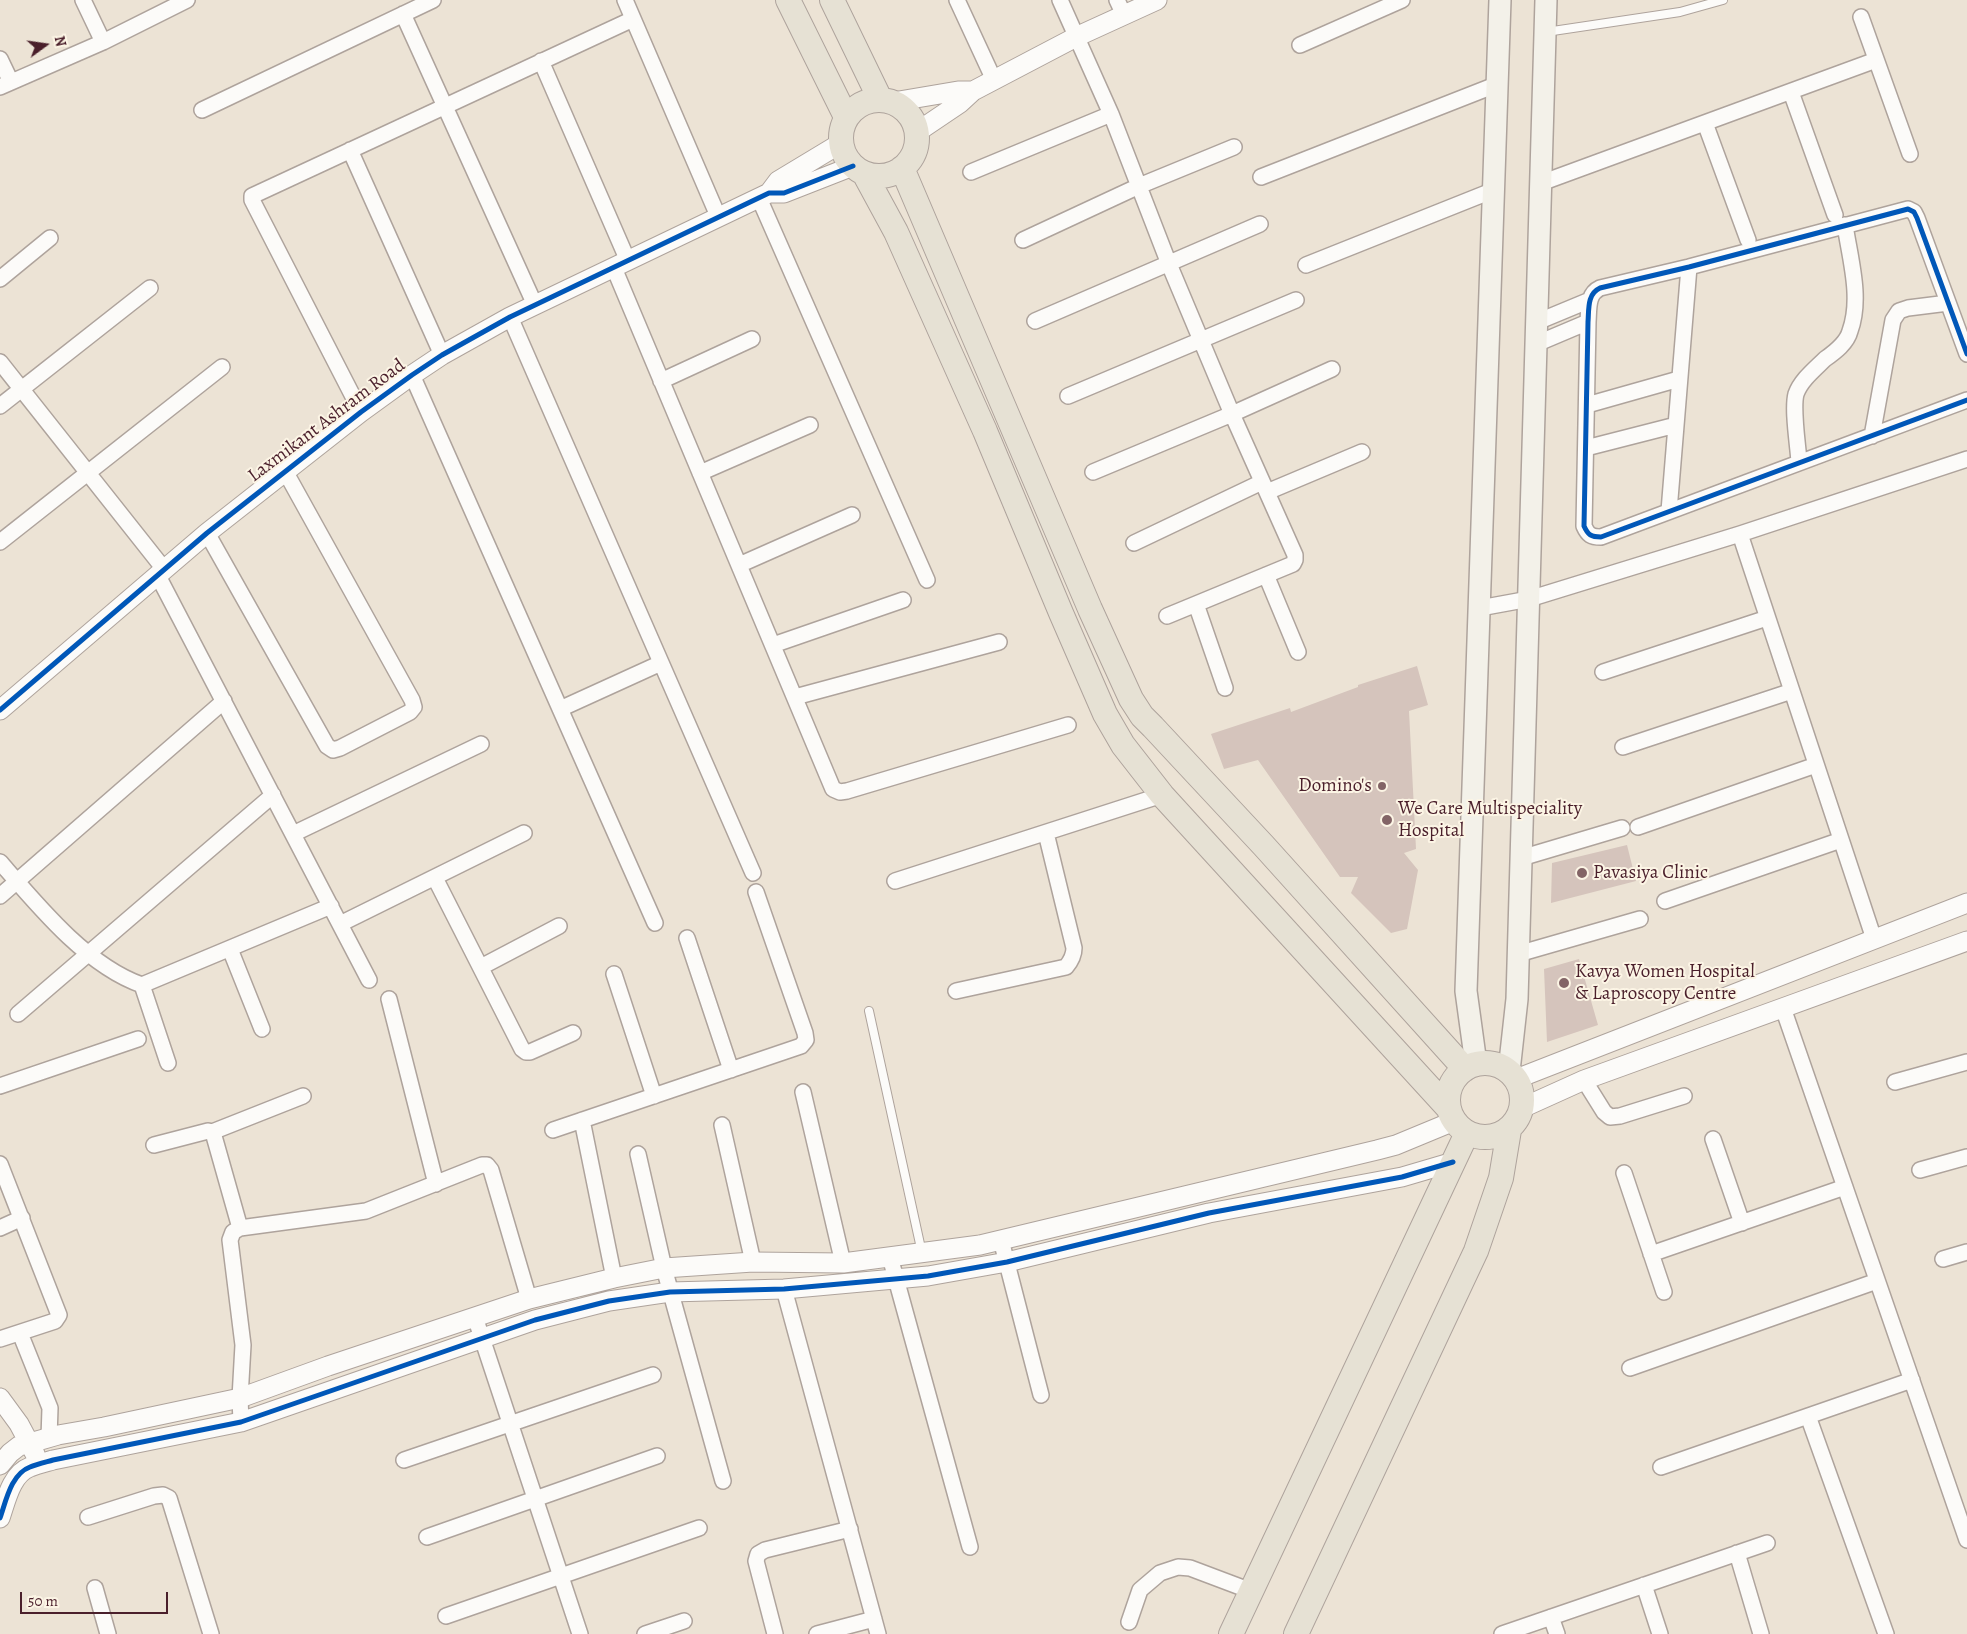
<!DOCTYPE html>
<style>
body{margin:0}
#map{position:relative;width:1967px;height:1634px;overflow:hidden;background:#ece3d5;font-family:Alegreya,serif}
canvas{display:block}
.north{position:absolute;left:20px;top:20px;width:50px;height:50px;-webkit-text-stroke:4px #fcf5e5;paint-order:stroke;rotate:76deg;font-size:14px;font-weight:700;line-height:20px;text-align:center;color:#4a1f2b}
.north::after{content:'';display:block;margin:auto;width:18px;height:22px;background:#4a1f2b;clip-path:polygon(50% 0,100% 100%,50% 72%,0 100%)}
.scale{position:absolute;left:20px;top:1592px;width:148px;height:22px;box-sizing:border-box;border:2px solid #4a1f2b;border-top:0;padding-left:6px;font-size:15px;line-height:18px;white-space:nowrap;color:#4a1f2b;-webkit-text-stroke:4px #fcf5e5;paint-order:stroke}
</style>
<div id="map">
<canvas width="1967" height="1634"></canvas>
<div class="north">N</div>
<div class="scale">50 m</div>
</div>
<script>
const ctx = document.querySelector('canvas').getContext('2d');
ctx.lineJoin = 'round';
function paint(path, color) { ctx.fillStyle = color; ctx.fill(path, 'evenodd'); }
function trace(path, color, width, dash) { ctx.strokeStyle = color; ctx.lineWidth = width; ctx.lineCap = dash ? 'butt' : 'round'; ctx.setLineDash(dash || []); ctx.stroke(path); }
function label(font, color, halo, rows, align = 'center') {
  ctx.font = font + ' Alegreya,serif'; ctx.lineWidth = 4; ctx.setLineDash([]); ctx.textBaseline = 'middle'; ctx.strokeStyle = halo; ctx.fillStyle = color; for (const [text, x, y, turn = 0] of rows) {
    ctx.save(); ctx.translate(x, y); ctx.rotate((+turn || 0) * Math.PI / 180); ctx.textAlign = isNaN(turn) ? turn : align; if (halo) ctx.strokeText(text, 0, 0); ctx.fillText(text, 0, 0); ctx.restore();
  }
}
const building = new Path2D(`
 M1417,666L1428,705L1409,711L1416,849L1404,853L1418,870L1407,929L1391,933L1351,893L1358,877H1340L1258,760L1224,769L1211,734L1290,708L1291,712L1358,687V685Z
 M1627,845L1636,881L1551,903L1552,863Z
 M1579,959L1598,1025L1547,1042L1544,969Z`);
const service = new Path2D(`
 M1546,32L1680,12L1723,0
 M869,1011L922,1253`);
const minor = new Path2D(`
 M83,0L103,42
 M625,0L718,216
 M957,0L994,80
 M1060,0L1111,114L1169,264L1232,414L1295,555V560L1293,564L1167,616
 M1117,0L1124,15
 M403,14L535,305
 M1861,17L1910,154
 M1300,45L1402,0
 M0,59L11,82
 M541,61L628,261
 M0,87L103,42L187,0
 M1791,92L1835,215
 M202,110L433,0
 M1705,123L1748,240
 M350,150L442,355
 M971,172L1111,114
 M1261,177L1498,84
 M1541,183L1876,60
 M759,198L927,580
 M1023,240L1139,186L1234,147
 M1306,265L1494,190
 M614,268L833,789L840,792L847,791L1068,725
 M0,279L50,238
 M510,317L753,873
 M1035,321L1260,224
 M1537,322L1590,300
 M1536,344L1588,322
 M1967,354L1917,218L1914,212L1908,209L1689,267L1600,288C1587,294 1589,309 1588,322L1584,526C1588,535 1591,537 1601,537L1967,400
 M0,362L164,569
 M412,375L655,923
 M661,381L752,339
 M1068,396L1296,300
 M1587,405L1679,379
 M0,406L150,288
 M361,412L252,200V196L633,19
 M1872,436L1893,320L1899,311L1908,308L1948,303
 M1586,448L1676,425
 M1799,462C1798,445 1792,409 1796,394C1801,380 1815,369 1825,359C1835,352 1847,343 1850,331C1862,298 1850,259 1845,225
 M1093,472L1232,414L1332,369
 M700,473L810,425
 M1267,492L1362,452
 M1669,511L1689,267
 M207,533L327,746L333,750L340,748L410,712L414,707L412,700L285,471
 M1740,534L1874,939
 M0,542L222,367
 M1134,543L1262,482
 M739,565L852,515
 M157,574L369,980
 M1266,575L1298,652
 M1196,604L1225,688
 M1480,608L1529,599L1740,534L1967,459
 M773,645L903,600
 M1603,672L1767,618
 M795,697L999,642
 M560,709L661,663
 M1623,747L1792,691
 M1638,827L1816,765
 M293,834L481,744
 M1521,858L1622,828
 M0,862C38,906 87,966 142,985L331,906
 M435,878L522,1049L526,1052H530L573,1033
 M895,881L1162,795
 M0,896L224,701
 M1665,901L1841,840
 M340,924L524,833
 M687,938L731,1070
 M230,949L262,1029
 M1518,954L1640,919
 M481,967L559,926
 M614,974L654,1096
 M142,985L168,1063
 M956,991L1066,967C1071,961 1074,956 1074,948L1046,833
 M389,999L436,1184
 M1783,1008L1967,1540
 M18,1014L273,795
 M1584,1080L1604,1112L1610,1117L1620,1116L1684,1096
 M1895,1082L1967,1062
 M0,1086L138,1039
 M803,1092L843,1263
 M582,1120L614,1278
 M722,1125L753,1262
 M553,1130L801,1046L806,1040L805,1033L756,892
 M212,1132L303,1096
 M1713,1139L1742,1223
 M154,1145L208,1131L212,1132L214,1136L240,1228
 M638,1154L664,1268L723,1481
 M0,1164L59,1315L55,1321L0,1339
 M1920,1170L1967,1157
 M1624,1173L1664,1292
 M0,1228L22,1218
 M1001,1240L1041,1395
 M1651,1254L1845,1187
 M890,1257L970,1547
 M1943,1259L1967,1252
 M784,1289L878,1634
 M475,1317L580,1634
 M20,1333L50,1408L49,1438
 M1630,1368L1877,1281
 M1808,1416L1886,1634
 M241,1422L240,1398L243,1345L230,1240L233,1232L240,1228L366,1211L482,1165H487L491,1170L529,1299
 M404,1460L653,1375
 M1661,1467L1912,1380
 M88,1517L154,1496L163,1495L169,1498L211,1634
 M427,1537L657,1456
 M1737,1553L1761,1634
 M1644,1585L1660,1634
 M95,1588L108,1634
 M446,1616L699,1528
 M1551,1617L1557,1634
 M1129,1622L1140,1590L1160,1573L1178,1567L1190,1568L1251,1591
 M645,1634L684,1621
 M775,1634L756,1561L758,1554L765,1550L850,1529
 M817,1634L874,1619
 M1502,1634L1767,1543`);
const tertiary = new Path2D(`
 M893,102L958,91H973L1076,37L1157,0
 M917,132L960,103L973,91
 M769,193L778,181L841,143
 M0,710L207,533L361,412L412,375L442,355L510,317L769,193H784L853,166
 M1516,1079L1967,903
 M1522,1108L1584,1080L1967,941
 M0,1398L19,1424L35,1454
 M0,1465L10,1453L19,1446L30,1443L58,1435L104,1427L240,1398L328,1366L529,1299L614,1278L664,1268L753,1262L843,1263L980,1245L1377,1150L1396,1145L1454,1121
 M0,1518C6,1501 11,1474 30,1467C37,1464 46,1462 53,1460L241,1422L535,1320L609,1301L670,1292L784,1289L928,1276L1007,1262L1209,1213L1402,1177L1453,1162`);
const secondary = new Path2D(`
 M1476,1064L1466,991L1500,0
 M1509,1071L1517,999L1546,0`);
const primary = new Path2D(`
 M788,0L846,117
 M832,0L880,99
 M841 138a38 38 0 1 1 76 0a38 38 0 1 1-76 0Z
 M902,168L1090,609L1131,699L1142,716L1153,727L1264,846L1465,1069
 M864,173L896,232L985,431L1061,613L1105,714L1123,745L1162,795L1449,1109
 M1448 1100a37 37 0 1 1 74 0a37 37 0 1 1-74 0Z
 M1231,1634L1467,1133
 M1296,1634L1476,1251L1501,1178L1509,1130`);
const cycleway = new Path2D(`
 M1967,354L1917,218L1914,212L1908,209L1689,267L1600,288C1587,294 1589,309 1588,322L1584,526C1588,535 1591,537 1601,537L1967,400
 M0,710L207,533L361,412L412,375L442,355L510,317L769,193H784L853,166
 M0,1518C6,1501 11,1474 30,1467C37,1464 46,1462 53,1460L241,1422L535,1320L609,1301L670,1292L784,1289L928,1276L1007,1262L1209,1213L1402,1177L1453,1162`);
const markers = [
 [1382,786,5,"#836466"],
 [1387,820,6,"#836466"],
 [1582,873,6,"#836466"],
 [1564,983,6,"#836466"]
];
const streetNames = [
 ["Laxmikant Ashram Road",327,421,-37]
];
const poiNames = [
 ["Domino's",1372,786,"right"],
 ["We Care Multispeciality",1398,809],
 ["Hospital",1398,831],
 ["Pavasiya Clinic",1593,873],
 ["Kavya Women Hospital",1575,972],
 ["& Laproscopy Centre",1575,994]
];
paint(building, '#d5c4bc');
trace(service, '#aea39c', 10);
trace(minor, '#aea39c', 18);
trace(tertiary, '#aea39c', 21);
trace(secondary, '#aea39c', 24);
trace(primary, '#aea39c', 26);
trace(service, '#fcfbf9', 8);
trace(minor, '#fcfbf9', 15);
trace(tertiary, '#fcfbf9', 19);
trace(secondary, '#f3f1e9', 21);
trace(primary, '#e6e1d4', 24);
trace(cycleway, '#0057b8', 5);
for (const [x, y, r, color] of markers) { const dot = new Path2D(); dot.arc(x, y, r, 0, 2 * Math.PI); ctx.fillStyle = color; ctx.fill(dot); trace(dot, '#fcf5e5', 2); }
label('19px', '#4a1f2b', '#fcf5e5', streetNames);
label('19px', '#4a1f2b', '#fcf5e5', poiNames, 'left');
</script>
